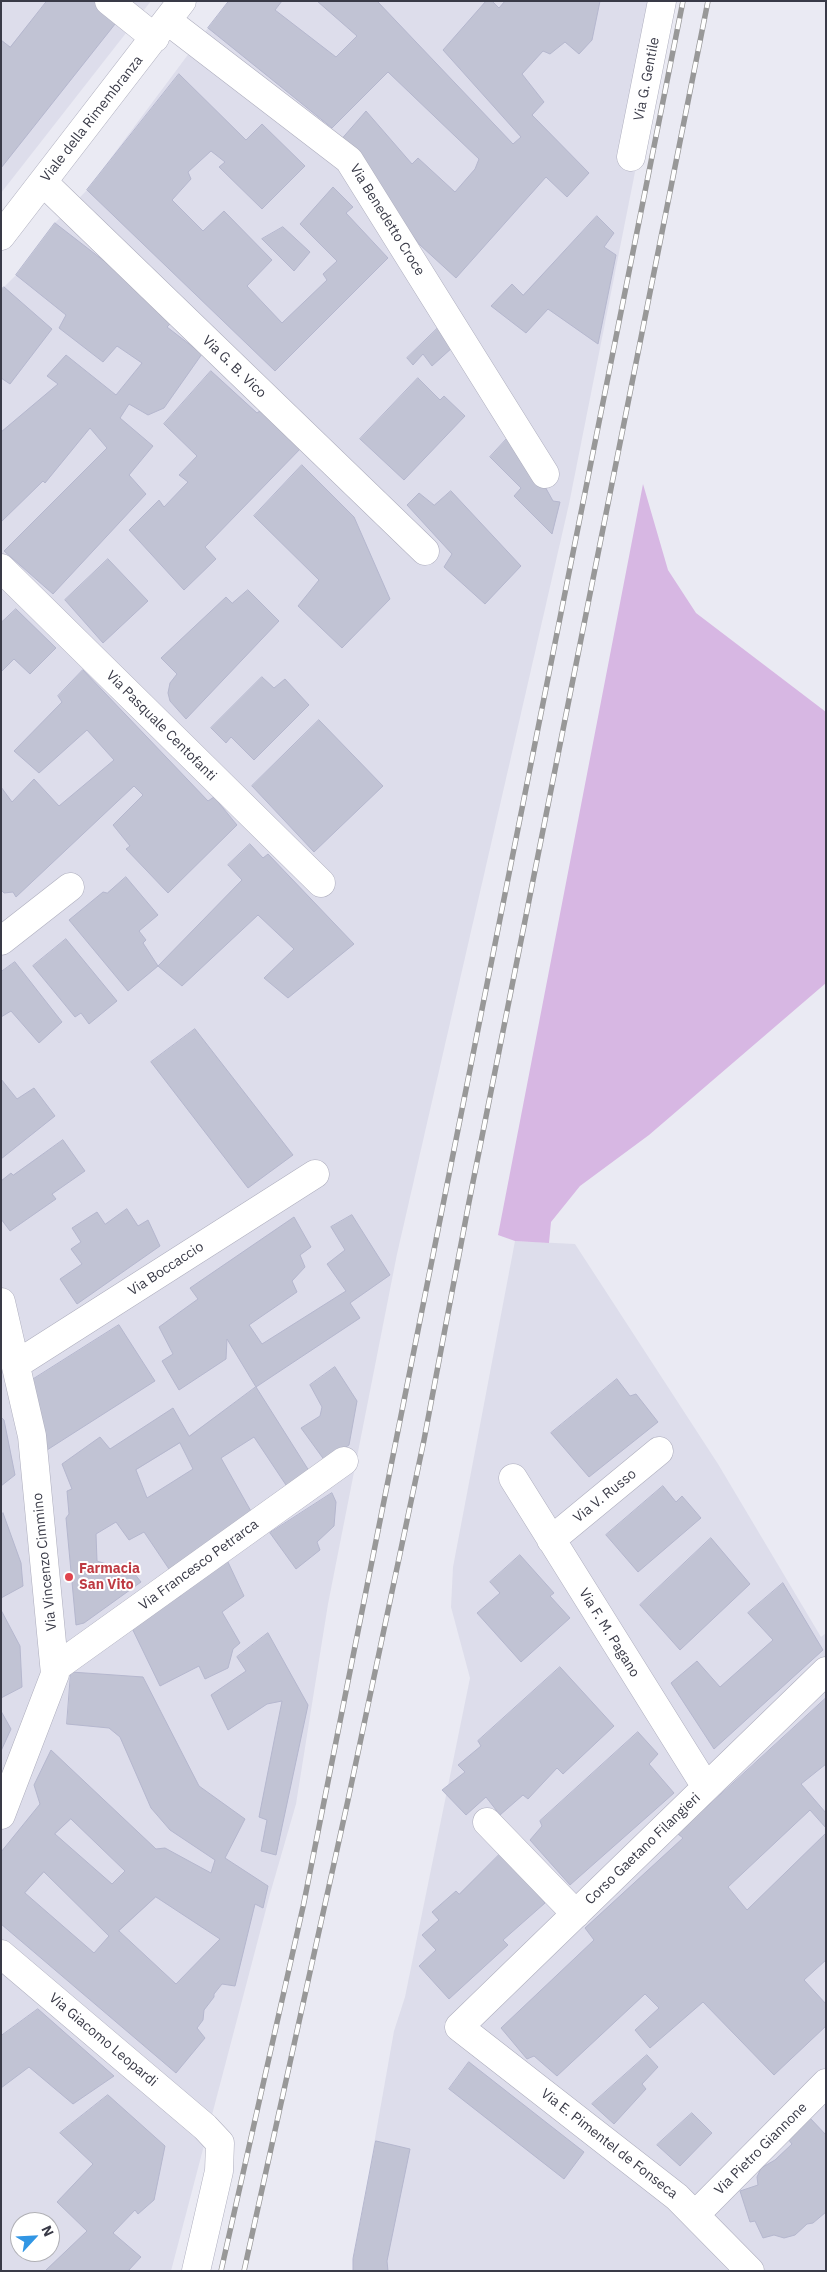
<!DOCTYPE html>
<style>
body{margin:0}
#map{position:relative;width:827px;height:2272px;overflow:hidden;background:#eaeaf3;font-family:"IBM Plex Sans",sans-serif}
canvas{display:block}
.frame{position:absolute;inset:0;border:2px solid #393a47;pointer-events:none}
.north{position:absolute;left:10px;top:2212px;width:50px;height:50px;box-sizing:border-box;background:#fff;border:1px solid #b0b0b5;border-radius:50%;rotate:65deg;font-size:14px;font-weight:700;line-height:20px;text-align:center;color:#393a47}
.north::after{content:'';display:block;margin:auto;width:18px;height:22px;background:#3196e4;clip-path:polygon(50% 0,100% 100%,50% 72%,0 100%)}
</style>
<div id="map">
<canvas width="827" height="2272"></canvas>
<div class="frame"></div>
<div class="north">N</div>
</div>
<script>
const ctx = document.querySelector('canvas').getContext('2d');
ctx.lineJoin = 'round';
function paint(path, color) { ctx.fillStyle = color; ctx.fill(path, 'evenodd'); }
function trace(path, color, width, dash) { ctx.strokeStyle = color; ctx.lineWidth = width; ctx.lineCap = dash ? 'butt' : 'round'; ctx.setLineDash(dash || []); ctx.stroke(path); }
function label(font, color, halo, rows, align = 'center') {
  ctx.font = font + ' "IBM Plex Sans",sans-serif'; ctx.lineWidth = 4; ctx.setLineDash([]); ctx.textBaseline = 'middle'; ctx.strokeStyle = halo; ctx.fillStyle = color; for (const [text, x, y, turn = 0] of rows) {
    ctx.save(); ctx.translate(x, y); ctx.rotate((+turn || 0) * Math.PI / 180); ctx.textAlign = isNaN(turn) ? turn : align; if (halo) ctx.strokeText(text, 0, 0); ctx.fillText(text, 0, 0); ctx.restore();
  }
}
const residential = new Path2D(`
 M1,1H151L1,193Z
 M228,1H669L569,504L397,1254L328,1604L296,1804L270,1894L171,2271H1V290L16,275L55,223L87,190ZM20,2222H50V2252H20Z
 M515,1241L575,1244L718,1464L821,1637L826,1633V2271H355L354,2257L394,2031L405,1997L470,1678L451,1607L453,1567Z`);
const green = new Path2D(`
 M643,484L668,570L696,613L826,712V983L649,1135L580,1186L551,1222L549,1243L515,1241L498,1235Z`);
const building = new Path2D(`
 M47,1H108L123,14L1,168V40L10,47Z
 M229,1H282L275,10L336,57L357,36L317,1H377L513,144L521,137L443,50L486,1H492L499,8L505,1H600L592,40L579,54L565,42L550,54L543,51L522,74L544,102L532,115L589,173L567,197L546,177L456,278L420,245L339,142L366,111L412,164L418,158L455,192L475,169L479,159L388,72L332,128L208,28Z
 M179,74L246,140L262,124L305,166L262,209L219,167L225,162L211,151L188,172L191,179L172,200L203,231L224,211L272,260L247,286L282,323L327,280L323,274L337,261L300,224L333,187L353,207L346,213L388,258L275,371L87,190Z
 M597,216L614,233L604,247L616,255L598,344L548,309L526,333L491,306L512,284L523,295Z
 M55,223L148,295L172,322L167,327L202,354L164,408L148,415L129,404L120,418L153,446L129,475L146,494L53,594L4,551L107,448L90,428L45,483L43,481L1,522V432L58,384L47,376L66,355L116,395L142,363L117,346L103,362L59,328L66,315L16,275Z
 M283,227L310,252L294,271L262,239Z
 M4,287L52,329L10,384L1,378V290Z
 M441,325L453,347L432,366L423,354L413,365L407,358Z
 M211,371L257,413L265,407L303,446L205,547L216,559L184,590L129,530L159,500L164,507L188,482L179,475L197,456L164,424Z
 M418,378L440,400L444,396L465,416L404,480L360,439Z
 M514,431L553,501L560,502L552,534L514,496L521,488L490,457Z
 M302,465L354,517L390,599L342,648L298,606L319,580L254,516Z
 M451,491L521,566L485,604L444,567L452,554L407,505L419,493L434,505Z
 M108,559L148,601L103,643L65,600Z
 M248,590L279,621L186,719L170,701L168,693L170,683L177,674L161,658L226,597L232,603Z
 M16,609L56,648L30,674L14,659L1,672V623Z
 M83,670L208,801L214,797L237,825L168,893L126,849L130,846L113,825L143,795L134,786L16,897L13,892L4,893L1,890V787L12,802L34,779L59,806L114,760L87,730L39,773L14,751L62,702L58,696Z
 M262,677L274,688L285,679L309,705L254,760L231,737L226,743L211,728Z
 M319,720L383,786L314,852L252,786Z
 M250,844L263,858L268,854L354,944L288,998L264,978L294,949L258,915L182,986L158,966L242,880L228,865Z
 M126,877L158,915L139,931L146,940L143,943L158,966L128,991L69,920L103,892L107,893Z
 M66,939L117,1001L89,1024L81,1013L75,1017L33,966Z
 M15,962L62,1022L39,1043L11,1011L1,1017V972Z
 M195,1029L293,1155L248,1188L151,1062Z
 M1,1079L17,1099L34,1088L55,1116L1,1159Z
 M63,1140L85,1171L52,1194L56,1199L10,1231L1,1219V1181L11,1173L13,1175Z
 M127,1209L138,1226L148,1220L160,1246L77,1304L60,1279L82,1264L71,1249L81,1242L72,1228L97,1212L105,1224Z
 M352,1215L390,1275L350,1303L360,1318L256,1387L227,1339L226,1359L179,1390L162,1361L173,1354L159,1327L198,1299L190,1288L294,1217L311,1247L300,1255L305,1267L292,1281L297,1292L249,1325L262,1344L346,1291L327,1264L345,1250L331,1227Z
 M119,1325L155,1381L47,1450L32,1380Z
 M335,1367L357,1401L349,1445L325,1461L301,1428L320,1416L322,1407L310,1385Z
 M617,1379L630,1396L636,1394L658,1422L589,1477L551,1433Z
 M256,1387L311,1474L290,1491L254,1437L221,1458L252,1513L169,1569L144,1532L129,1540L116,1522L96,1534L97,1561L119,1568L127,1564L141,1582L84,1623L76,1625L66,1518L69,1514L67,1491L72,1489L62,1464L100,1437L110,1449L173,1408L189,1436ZM180,1443L193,1469L147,1498L136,1470Z
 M1,1417L4,1420L15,1475L1,1486Z
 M663,1486L676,1502L682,1496L701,1518L638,1572L606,1535Z
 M332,1493L336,1502L334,1526L317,1542L320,1550L296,1569L270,1533Z
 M3,1513L21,1563L23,1586L1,1598V1515Z
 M711,1538L750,1584L680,1650L640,1605Z
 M520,1555L554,1593L550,1596L570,1618L521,1662L477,1613L500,1593L490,1582Z
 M227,1560L244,1596L222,1612L240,1643L233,1649L228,1668L205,1679L199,1666L160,1686L129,1622L181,1596L178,1590Z
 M783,1583L823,1650L714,1749L671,1683L697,1661L720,1687L773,1640L748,1613Z
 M1,1610L20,1646L22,1687L1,1698Z
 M268,1633L308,1705L276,1855L261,1851L267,1820L259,1817L282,1701L267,1704L228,1730L211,1695L246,1671L237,1657Z
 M560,1667L614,1726L563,1774L557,1768L528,1799L523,1795L500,1815L486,1797L466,1815L442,1790L465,1772L458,1765L481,1746L478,1741Z
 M71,1672L143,1677L199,1786L245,1819L225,1858L268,1886L263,1908L255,1904L235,1986L222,1984L214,1994V1997L204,2010L203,2020L197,2028L205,2038L176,2073L1,1924V1852L40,1804L34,1785L51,1750L156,1849L165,1848L211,1873L215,1860L170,1830L151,1808L120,1737L109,1728L67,1724ZM71,1819L125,1871L112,1884L55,1834ZM44,1872L109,1936L94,1953L25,1893ZM156,1897L220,1939L176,1984L119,1931Z
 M826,1698V1764L801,1784L826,1813V1828L810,1810L728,1887L747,1910L826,1833V1960L804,1980L826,2004V2026L774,2075L703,2002L650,2048L635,2030L659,2008L645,1994L557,2076L534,2056L527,2059L501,2028L594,1940L585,1928L683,1838L678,1834Z
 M1,1711L11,1729L1,1751Z
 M638,1732L658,1754L649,1764L674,1793L570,1885L530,1840L542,1826L540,1821Z
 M501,1853L545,1903L503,1940L508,1945L449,1999L419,1966L436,1950L422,1935L439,1920L432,1912L456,1891L459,1894Z
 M38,2009L114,2076L73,2104L29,2067L1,2088V2036Z
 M647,2055L658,2067L642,2084L646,2089L614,2124L592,2104Z
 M469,2062L584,2152L564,2179L449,2089Z
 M108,2095L165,2146L154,2200L138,2214L135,2210L113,2233L141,2257L128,2271H45L87,2231L57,2202L93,2164L60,2133Z
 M692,2113L712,2133L680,2166L657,2145Z
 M810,2118L826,2135V2212L813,2223L807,2224L795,2235L784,2238L774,2235L763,2238L755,2221L750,2222L740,2191L758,2185L757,2177L761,2168L775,2160L792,2144L788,2139Z
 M376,2141L410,2149L387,2261L388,2271H353V2259Z`);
const minor = new Path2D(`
 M109,1L155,38
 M168,21L349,160L545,474
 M631,157L662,1
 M43,182L425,551
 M1,236L182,1
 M1,568L321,883
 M1,941L70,887
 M1,1302L32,1436L55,1674L1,1815
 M17,1364L315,1174
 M513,1478L706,1787
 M551,1540L659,1451
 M55,1668L344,1461
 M487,1822L576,1914
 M1,1954L205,2127L220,2143L219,2171L196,2271
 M695,2215L826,2083
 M750,2271L677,2197L459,2027L826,1671`);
const rail = new Path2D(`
 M221,2271L303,1907L683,1
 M244,2271L348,1800L424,1440L469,1202L708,1`);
const markers = [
 [69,1577,5,"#e0444e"]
];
const streetNames = [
 ["Via G. Gentile",647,79,-79],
 ["Viale della Rimembranza",92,119,-52],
 ["Via Benedetto Croce",387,220,58],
 ["Via G. B. Vico",234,367,44],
 ["Via Pasquale Centofanti",161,726,45],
 ["Via Boccaccio",166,1269,-33],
 ["Via V. Russo",605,1496,-39],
 ["Via Vincenzo Cimmino",45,1562,-96],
 ["Via Francesco Petrarca",199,1565,-36],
 ["Via F. M. Pagano",609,1633,58],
 ["Corso Gaetano Filangieri",643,1849,-44],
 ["Via Giacomo Leopardi",103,2040,40],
 ["Via E. Pimentel de Fonseca",609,2144,38],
 ["Via Pietro Giannone",761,2149,-45]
];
const healthNames = [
 ["Farmacia",79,1569],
 ["San Vito",79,1585]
];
paint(residential, '#ddddeb');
paint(green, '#d7b7e3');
paint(building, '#c1c3d4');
trace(building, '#b5b7ce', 1);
trace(minor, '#aeaebe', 29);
trace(minor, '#fff', 28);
trace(rail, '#989898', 5.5);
trace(rail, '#fff', 4, [11]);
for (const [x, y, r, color] of markers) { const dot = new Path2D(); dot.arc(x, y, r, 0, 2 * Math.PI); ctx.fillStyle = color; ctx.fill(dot); trace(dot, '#fff', 2); }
label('14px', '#393a47', '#fff', streetNames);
label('bold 14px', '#be3a42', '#fff', healthNames, 'left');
</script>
